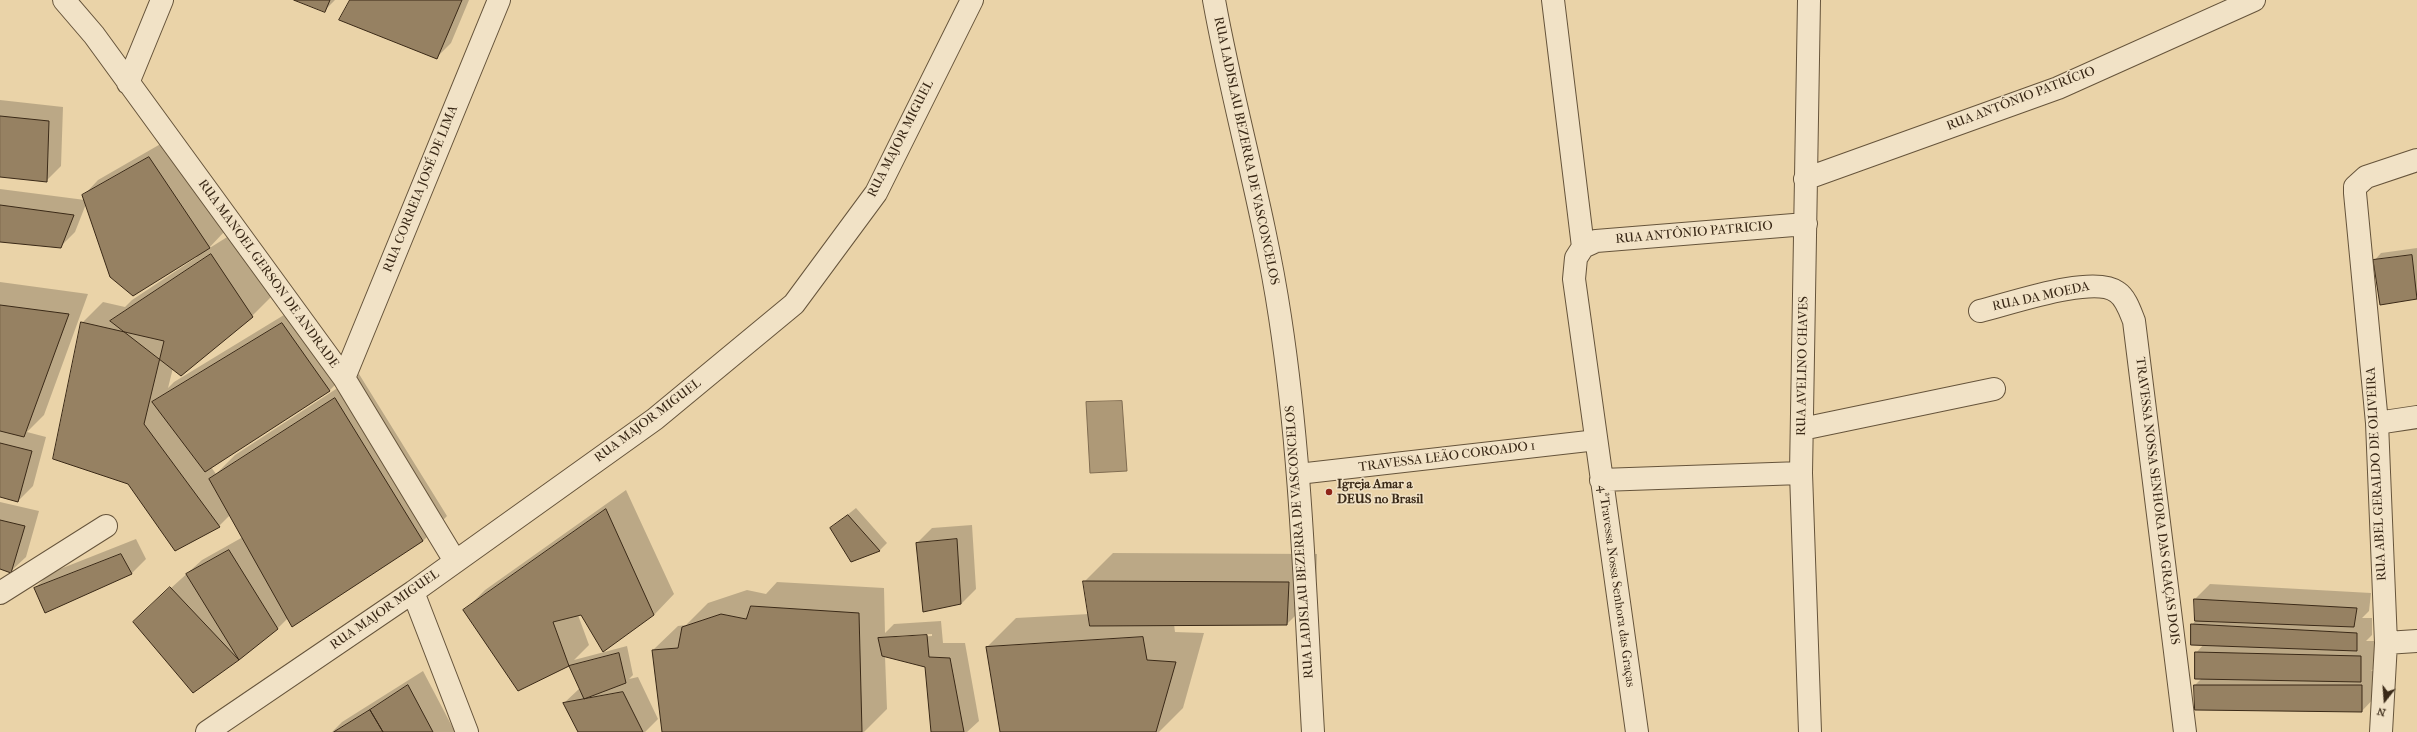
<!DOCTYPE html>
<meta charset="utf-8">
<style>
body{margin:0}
#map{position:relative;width:2417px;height:732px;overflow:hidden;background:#ead3a8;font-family:"IM FELL French Canon",serif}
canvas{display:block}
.north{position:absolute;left:2365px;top:680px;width:40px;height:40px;-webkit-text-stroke:3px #f1e2c6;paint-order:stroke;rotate:197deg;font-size:11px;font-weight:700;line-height:16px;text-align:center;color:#3a2917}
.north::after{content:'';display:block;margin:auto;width:14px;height:18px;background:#3a2917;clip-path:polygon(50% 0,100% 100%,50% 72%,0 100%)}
</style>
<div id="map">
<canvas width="2417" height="732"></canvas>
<div class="north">N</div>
</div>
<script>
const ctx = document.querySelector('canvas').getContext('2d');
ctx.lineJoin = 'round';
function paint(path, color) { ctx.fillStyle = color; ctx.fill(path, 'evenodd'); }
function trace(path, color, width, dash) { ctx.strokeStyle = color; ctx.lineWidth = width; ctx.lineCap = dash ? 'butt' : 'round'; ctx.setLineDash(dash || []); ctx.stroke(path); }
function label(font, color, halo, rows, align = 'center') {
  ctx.font = font + ' "IM FELL French Canon",serif'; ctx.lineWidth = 3; ctx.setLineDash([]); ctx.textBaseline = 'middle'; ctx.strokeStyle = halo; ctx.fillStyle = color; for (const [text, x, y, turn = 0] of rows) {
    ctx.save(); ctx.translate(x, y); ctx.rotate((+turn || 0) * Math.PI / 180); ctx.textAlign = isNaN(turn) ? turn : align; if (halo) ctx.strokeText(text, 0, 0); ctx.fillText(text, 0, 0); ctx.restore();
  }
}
const water = new Path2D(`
 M1122,401L1127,471L1090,473L1086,402Z`);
const shadow = new Path2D(`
 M297,0H335L324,11Z
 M351,0H469L451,43L436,58Z
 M0,100L63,107L61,166L46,181L0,176Z
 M164,142L224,232L208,249L232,234L273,295L252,316L173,368L168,388L174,382L302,304L350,370L330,390L211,467L216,474L235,455L359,374L447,516L423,541L288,618L277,629L193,692L149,608L202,560L243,537L230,515L219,526L175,550L82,323L103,302L125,307L132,300L197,257L86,204L75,232L60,247L0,240V189L85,200L84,195L98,180Z
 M2417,248V298L2381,303L2374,261L2381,253Z
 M0,282L88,294L44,415L27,432L46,437L33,486L18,501L0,496Z
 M626,490L674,594L654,615H578L589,645L574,660L627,646L633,675L629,679L638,677L658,719L645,732H579L564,703L580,688L570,665L519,690L465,610L485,590Z
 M0,502L39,511L26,557L11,571L0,568Z
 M856,508L887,543L880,550L852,561L831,528Z
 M972,525L976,589L961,604L924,611L917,543L932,528Z
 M136,539L146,559L131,574L35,588L50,573Z
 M1113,553L1317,554L1316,595L1287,624H1174L1175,632L1204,633L1183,708L1159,732H1001L987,647L1016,618L1089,614L1084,582Z
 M777,582L884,588L885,633L894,624L941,621L943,643H965L979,721L967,732H932L926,666L885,656L887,709L864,732H663L653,650L678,626L686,625L708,603L747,590L766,594ZM932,634V636L895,638V636Z
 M2210,584L2371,593L2369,611L2362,618H2372V635L2366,641H2376V666L2371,671H2376V696L2362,711L2195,685L2202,678L2196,653L2204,644L2192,625L2196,620L2195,599Z
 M423,671L455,732H332L342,722Z`);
const building = new Path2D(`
 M294,0H330L325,12Z
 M350,0H462L437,59L339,20Z
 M0,116L49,121L47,182L0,177Z
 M149,157L210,248L133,296L110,277L82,195Z
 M0,205L74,215L61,248L0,242Z
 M211,254L253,317L181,376L110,321Z
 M2412,255L2417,299L2380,305L2373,260Z
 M0,305L69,314L24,437L0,431Z
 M81,322L164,341L144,424L220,527L175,551L128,484L53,459Z
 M282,323L330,391L205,472L152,402Z
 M335,398L423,541L292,627L209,479Z
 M0,443L32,451L18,502L0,497Z
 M606,509L654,615L603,652L581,615L553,622L569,666L518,691L463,610Z
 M848,515L880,551L851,562L830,528Z
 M0,520L25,526L11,573L0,569Z
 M957,539L961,604L923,612L916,543Z
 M229,550L278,629L239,660L186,574Z
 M121,554L132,574L45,613L34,588Z
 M1083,581L1289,582L1287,625L1090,626Z
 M170,587L239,660L193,693L133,622Z
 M2194,599L2357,608L2354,627L2195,621Z
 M751,606L859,613L862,732H662L652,650L678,648L682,627L721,614L746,619Z
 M2191,624L2357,633V651L2191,645Z
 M927,635L929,657L950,658L964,732H931L925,667L882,656L878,638Z
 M1143,637L1147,660L1176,662L1156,732H1000L986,647Z
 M2195,652L2361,656V682L2195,679Z
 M619,653L626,683L584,699L569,666Z
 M408,685L433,732H383L370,710Z
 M2194,685H2362V712L2195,710Z
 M623,692L643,732H578L563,703Z
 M370,710L383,732H334Z`);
const lane = new Path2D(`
 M1298,474L1597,440`);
const street = new Path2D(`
 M64,0L94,35L344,378L455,561
 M1214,0C1233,106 1264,210 1280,317C1301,454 1305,594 1313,732
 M1553,0L1583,247L1576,258L1574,279L1637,732
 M1809,0L1801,473L1810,732
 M128,83L162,0
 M1805,179L2058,88L2254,0
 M1583,247L1596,241L1806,224
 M1980,311C2009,304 2094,274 2117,292C2126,298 2130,311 2134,321L2185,732
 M344,378L499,0
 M2377,423L2417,417
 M1802,429L1994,389
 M1601,480L1801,473
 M413,592L467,732
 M0,593L106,526
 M2386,643L2417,641
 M207,732L413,592L655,419L794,304L876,193L972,0
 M2381,732L2386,643L2377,423L2355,193V187L2366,177L2417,160`);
const markers = [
 [1329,492,4,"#8f2418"]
];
const streetNames = [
 ["RUA ANTÔNIO PATRÍCIO",2021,99,-21],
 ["RUA MAJOR MIGUEL",901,139,-63],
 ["RUA LADISLAU BEZERRA DE VASCONCELOS",1246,151,78],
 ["RUA CORREIA JOSÉ DE LIMA",421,189,-68],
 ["RUA ANTÔNIO PATRICIO",1694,233,-5],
 ["RUA MANOEL GERSON DE ANDRADE",268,274,54],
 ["RUA DA MOEDA",2041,297,-12],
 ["RUA AVELINO CHAVES",1803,366,-89],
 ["RUA MAJOR MIGUEL",648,421,-37],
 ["TRAVESSA LEÃO COROADO 1",1447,457,-7],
 ["RUA ABEL GERALDO DE OLIVEIRA",2377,474,-93],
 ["TRAVESSA NOSSA SENHORA DAS GRAÇAS DOIS",2157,501,83],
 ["RUA LADISLAU BEZERRA DE VASCONCELOS",1300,542,-94],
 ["4ªTravessa Nossa Senhora das Graças",1616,586,82],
 ["RUA MAJOR MIGUEL",385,610,-35]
];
const poiNames = [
 ["Igreja Amar a",1337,485],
 ["DEUS no Brasil",1337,500]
];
paint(water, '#ae9977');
trace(water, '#806c51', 1);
paint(shadow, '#0003');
paint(building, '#968162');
trace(building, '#3a2917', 1);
trace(lane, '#66543b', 22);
trace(street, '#66543b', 24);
trace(lane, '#f1e2c6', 20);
trace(street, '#f1e2c6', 22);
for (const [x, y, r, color] of markers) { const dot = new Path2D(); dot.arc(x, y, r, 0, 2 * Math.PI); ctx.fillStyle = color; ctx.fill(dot); trace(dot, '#f1e2c6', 1.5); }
label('13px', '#3a2917', '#f1e2c6', streetNames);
label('bold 13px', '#3a2917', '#f1e2c6', poiNames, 'left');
</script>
